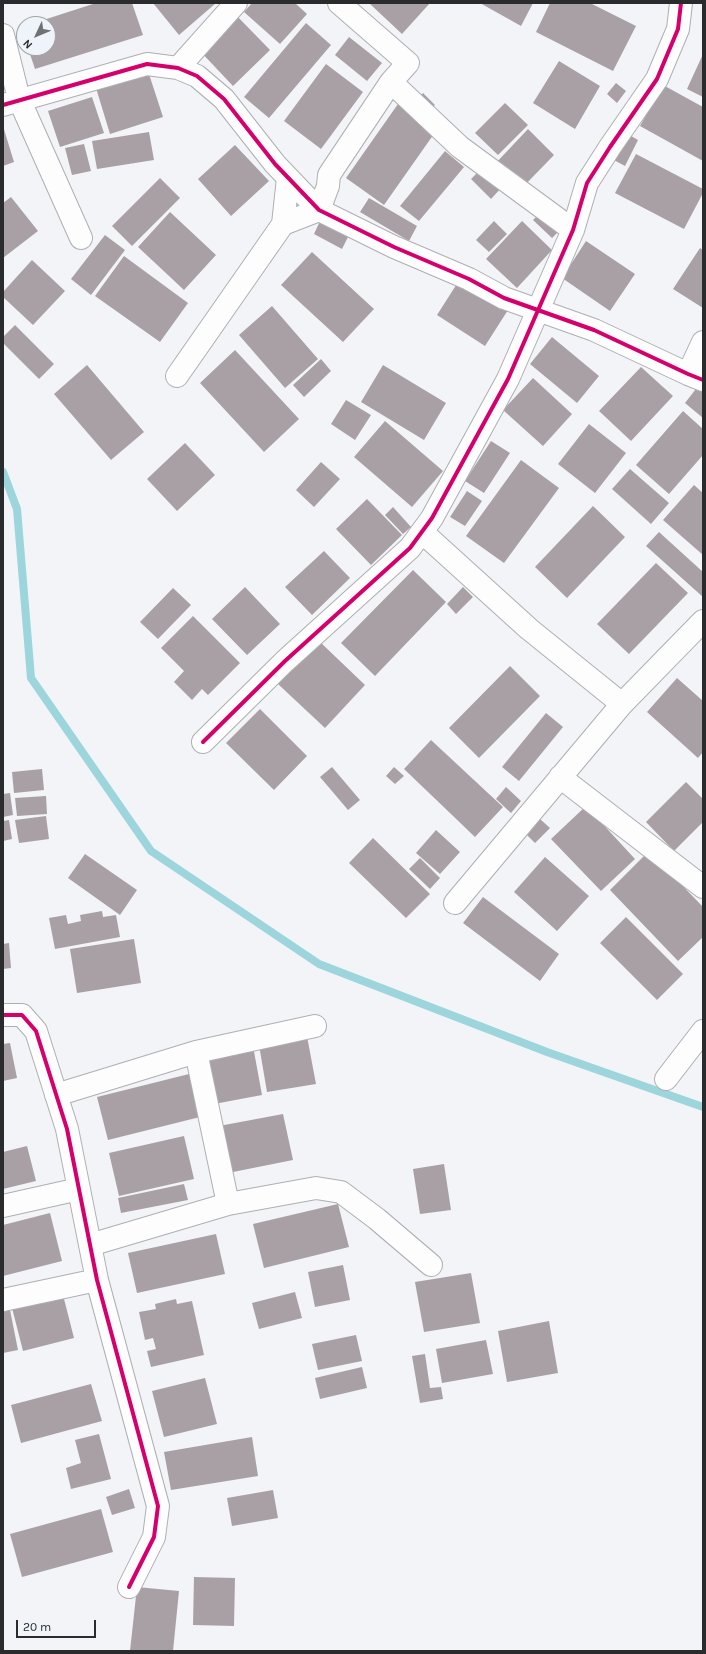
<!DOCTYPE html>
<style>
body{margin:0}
#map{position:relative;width:706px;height:1654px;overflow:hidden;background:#f2f4f7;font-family:Karla,sans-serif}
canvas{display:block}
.frame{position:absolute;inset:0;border:4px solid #292b2d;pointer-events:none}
.north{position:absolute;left:16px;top:16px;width:40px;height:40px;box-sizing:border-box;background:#eff4fa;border:1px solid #a0a4a8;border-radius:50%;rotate:226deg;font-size:11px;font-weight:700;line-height:16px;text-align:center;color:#292b2d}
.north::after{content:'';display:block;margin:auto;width:14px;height:18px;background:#6f7174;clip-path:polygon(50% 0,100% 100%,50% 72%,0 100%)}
.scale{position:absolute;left:16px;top:1620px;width:80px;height:18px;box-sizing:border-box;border:2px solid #292b2d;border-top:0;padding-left:5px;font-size:12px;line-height:14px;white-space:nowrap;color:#292b2d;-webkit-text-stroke:3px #eff4fa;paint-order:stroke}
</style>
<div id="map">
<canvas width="706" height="1654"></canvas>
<div class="frame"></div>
<div class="north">N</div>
<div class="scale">20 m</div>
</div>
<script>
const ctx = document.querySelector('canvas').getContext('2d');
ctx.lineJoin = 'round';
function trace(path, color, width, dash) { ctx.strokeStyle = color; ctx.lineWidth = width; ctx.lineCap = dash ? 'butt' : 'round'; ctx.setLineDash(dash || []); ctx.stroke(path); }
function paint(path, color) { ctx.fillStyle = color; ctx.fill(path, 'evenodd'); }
const stream = new Path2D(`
 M3,472L17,509L31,678L151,851L319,964L547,1052L703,1107`);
const building = new Path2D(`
 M96,3H132L143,35L35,69L28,48H48V24H31Z
 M153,3H216L179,35Z
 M252,3H295L307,14L280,44L244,12Z
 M369,3H430L402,34Z
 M480,3H533L521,26Z
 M550,3H590L636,26L613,71L536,32Z
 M235,14L270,50L233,86L198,49Z
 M306,23L331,45L269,118L244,97Z
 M349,37L382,63L367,81L335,55Z
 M703,54V97L687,89Z
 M559,61L600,86L575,129L533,103Z
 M326,64L363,92L321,149L284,121Z
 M148,71L163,117L110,134L96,88Z
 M616,83L626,91L617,103L607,94Z
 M663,85L703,107V161L640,126Z
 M423,93L435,105L426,113L415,101Z
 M92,97L104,133L60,147L48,111Z
 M505,103L528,125L498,155L475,133Z
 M398,104L436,131L384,205L346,178Z
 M3,126L14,162L3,166Z
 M528,129L554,155L521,189L495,164Z
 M149,132L154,160L97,169L92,141Z
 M626,133L638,140L625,166L612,159Z
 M84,144L91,171L72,175L65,148Z
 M235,145L269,181L231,216L198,179Z
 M445,151L464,167L419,221L400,206Z
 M636,154L703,189V193L684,229L615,193Z
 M483,167L503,186L491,199L471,179Z
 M160,178L180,198L132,246L112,226Z
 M11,197L38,231L3,258V203Z
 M369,198L417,226L409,241L360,212Z
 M542,211L561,229L552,238L533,220Z
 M170,212L216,255L184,290L138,247Z
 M321,219L350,233L342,249L314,234Z
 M494,221L507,234L489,252L476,240Z
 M522,221L552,250L517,288L486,259Z
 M105,235L125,250L91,295L71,279Z
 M586,241L635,274L610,311L562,278Z
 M700,248L703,250V308L673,289Z
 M312,252L374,309L343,342L281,285Z
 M124,256L188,303L160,342L95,296Z
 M32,260L65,291L33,325L3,297V292Z
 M460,279L508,310L485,346L437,315Z
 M272,306L318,359L285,388L239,335Z
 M15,325L54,364L39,379L3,343V337Z
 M552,337L599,376L577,403L530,364Z
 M235,350L299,419L264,452L200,383Z
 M321,359L331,371L304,397L293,385Z
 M87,365L144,432L111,460L54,394Z
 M383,365L446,403L424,440L361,402Z
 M641,367L673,396L631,441L599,411Z
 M533,378L572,414L543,446L503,410Z
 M699,385L703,388V418L685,403Z
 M346,400L371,415L355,440L331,424Z
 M683,411L703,429V455L669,494L636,465Z
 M385,421L443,471L412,507L354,457Z
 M589,424L626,453L595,493L558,464Z
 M491,441L510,453L484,493L465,481Z
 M185,443L215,475L177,511L147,479Z
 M521,460L559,488L504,563L466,536Z
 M321,462L340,479L314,507L296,490Z
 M630,469L669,503L651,524L612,489Z
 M694,485L703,493V555L663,520Z
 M467,491L482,501L465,526L450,517Z
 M367,499L402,535L371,565L336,529Z
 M593,506L625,537L567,598L535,567Z
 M393,507L411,527L403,534L385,515Z
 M659,532L703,572V597L646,546Z
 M324,551L350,578L312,615L285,587Z
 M656,563L688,593L629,654L597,624Z
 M413,570L446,602L375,676L341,643Z
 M245,587L280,624L247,655L212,619Z
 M463,587L473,597L456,614L447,604Z
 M173,588L191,605L158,639L140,622Z
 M193,616L240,663L208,695L202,689L192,700L174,682L184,671L161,648Z
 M319,641L365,685L325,728L278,684Z
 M510,666L540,696L479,758L449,728Z
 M677,678L703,701V752L698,758L647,712Z
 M260,709L307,756L274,790L226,743Z
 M546,713L563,727L519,781L502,767Z
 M431,740L503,807L475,837L404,769Z
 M332,767L360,800L348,810L320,777Z
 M394,767L404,776L395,784L386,776Z
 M42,769L44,790L14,793L12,772Z
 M686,782L703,799V822L674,851L646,822Z
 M506,787L521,801L511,813L496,799Z
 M10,793L13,815L3,817V794Z
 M46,796L47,814L17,816L15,798Z
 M586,806L635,859L601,891L551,839Z
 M46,816L49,839L19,843L15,820Z
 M540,819L550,828L535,843L526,834Z
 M9,820L12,839L3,841V821Z
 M436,830L460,852L440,874L416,853Z
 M373,838L430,894L406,918L349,863Z
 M649,851L703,907V937L678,961L610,890Z
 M85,854L137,890L120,915L68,878Z
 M545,857L589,896L557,931L514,892Z
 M420,858L440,878L430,889L409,869Z
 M483,897L559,954L540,981L463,923Z
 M102,911L103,917L116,915L120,937L55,949L49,918L66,915L68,924L81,921L80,915Z
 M626,917L683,974L657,1000L600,943Z
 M134,939L141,983L77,993L70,949Z
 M9,943L11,968L3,969V944Z
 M306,1031L316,1084L267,1092L258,1039Z
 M10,1043L17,1078L3,1081V1044Z
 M253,1046L262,1095L214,1104L205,1055Z
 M189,1074L200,1117L108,1140L97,1097Z
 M283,1114L293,1160L228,1173L219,1126Z
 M184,1136L194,1179L119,1196L109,1153Z
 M27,1146L36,1181L3,1189V1152Z
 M444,1164L451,1210L420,1214L413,1169Z
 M184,1184L188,1200L121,1213L118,1198Z
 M338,1204L349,1247L264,1268L253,1224Z
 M50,1213L62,1261L3,1276V1225Z
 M216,1234L225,1274L137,1293L128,1253Z
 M343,1265L350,1300L315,1307L308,1272Z
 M471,1273L480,1323L424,1332L415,1282Z
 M62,1291L74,1338L23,1351L11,1304Z
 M295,1292L302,1318L259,1329L252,1303Z
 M176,1299L177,1304L192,1301L204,1355L151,1367L147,1351L156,1349L153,1338L145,1340L139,1312L156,1309L155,1304Z
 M10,1310L18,1350L3,1353V1311Z
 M549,1321L558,1373L507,1382L498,1331Z
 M356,1335L362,1361L318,1370L312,1344Z
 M486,1340L493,1374L442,1383L436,1349Z
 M425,1354L430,1388L441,1387L443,1399L420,1403L412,1356Z
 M362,1367L367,1388L320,1399L315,1378Z
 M205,1378L217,1424L164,1437L152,1391Z
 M91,1384L102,1421L21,1443L11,1405Z
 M99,1434L111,1479L71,1489L66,1468L81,1463L75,1440Z
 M252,1437L258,1476L171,1490L164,1452Z
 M129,1489L135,1508L112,1515L106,1497Z
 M273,1490L278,1518L232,1526L227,1498Z
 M101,1509L113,1552L22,1577L10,1534Z
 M194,1577L235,1578L234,1626L193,1625Z
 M137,1587L179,1591L173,1651H130Z`);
const minor = new Path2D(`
 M339,3L408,63L391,82L460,147L573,230
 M3,35L19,99L81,238
 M178,68L236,3
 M3,105L147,64L178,68L197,76L224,99L275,164L319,210L394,247L469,279L504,298L594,330L688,374L703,380
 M283,224L319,210L328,186L329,175L391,82
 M688,374L703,342
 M177,376L283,224L288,178
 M422,532L529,629L622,704
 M203,742L285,661L410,548L432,518L508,379L573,230L587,183L610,147L657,79L678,29L681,3
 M560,777L703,887
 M455,903L622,704L703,621
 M3,1015H22L36,1031L67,1129L97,1280L158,1506L154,1537L129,1587
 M196,1052L228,1204
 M666,1079L703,1031
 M56,1095L196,1052L315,1026
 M3,1206L79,1189
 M90,1245L228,1204L316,1188L341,1192L377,1219L431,1265
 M3,1300L97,1280`);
const cycleway = new Path2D(`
 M3,105L147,64L178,68L197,76L224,99L275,164L319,210L394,247L469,279L504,298L594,330L688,374L703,380
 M203,742L285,661L410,548L432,518L508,379L573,230L587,183L610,147L657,79L678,29L681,3
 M3,1015H22L36,1031L67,1129L97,1280L158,1506L154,1537L129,1587`);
trace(stream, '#9cd5dc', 8);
paint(building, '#a9a0a6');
trace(minor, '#aeafb2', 24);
trace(minor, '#fdfdfe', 22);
trace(cycleway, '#d6006c', 4);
</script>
